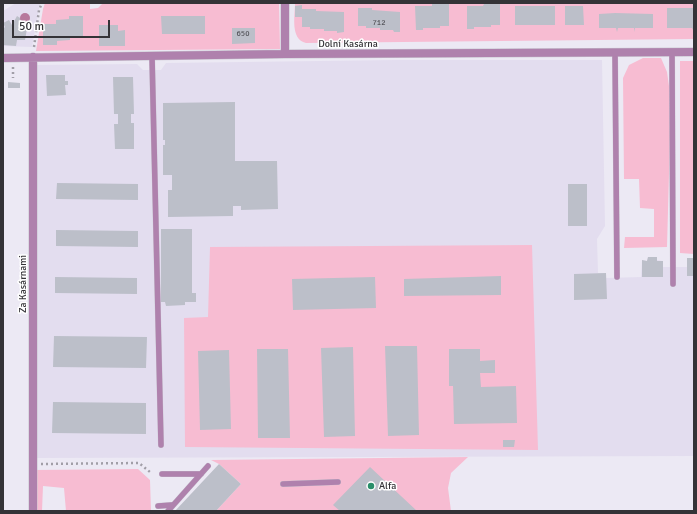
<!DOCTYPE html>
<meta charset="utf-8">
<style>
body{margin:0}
#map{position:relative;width:697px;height:514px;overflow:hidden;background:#ece9f4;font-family:Signika,sans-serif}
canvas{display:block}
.frame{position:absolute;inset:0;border:4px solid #343337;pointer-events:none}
.scale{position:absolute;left:12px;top:20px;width:98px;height:18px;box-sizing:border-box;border:2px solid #343337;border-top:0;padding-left:5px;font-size:12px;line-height:14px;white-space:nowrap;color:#343337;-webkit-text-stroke:3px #fff;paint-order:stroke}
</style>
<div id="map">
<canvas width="697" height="514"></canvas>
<div class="frame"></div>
<div class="scale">50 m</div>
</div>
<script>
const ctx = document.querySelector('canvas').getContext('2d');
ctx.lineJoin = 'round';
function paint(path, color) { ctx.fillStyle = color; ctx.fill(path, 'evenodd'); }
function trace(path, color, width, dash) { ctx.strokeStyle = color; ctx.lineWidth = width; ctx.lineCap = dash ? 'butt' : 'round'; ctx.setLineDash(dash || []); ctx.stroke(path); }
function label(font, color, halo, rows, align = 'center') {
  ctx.font = font + ' Signika,sans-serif'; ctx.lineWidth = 3; ctx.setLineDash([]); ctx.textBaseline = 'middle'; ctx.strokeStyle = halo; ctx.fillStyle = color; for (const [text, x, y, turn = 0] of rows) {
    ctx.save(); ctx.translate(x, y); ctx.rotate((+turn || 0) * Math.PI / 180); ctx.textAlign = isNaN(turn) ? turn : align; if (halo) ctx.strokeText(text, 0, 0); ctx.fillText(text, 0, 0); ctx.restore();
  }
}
const built = new Path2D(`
 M16,3H40L32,47L3,46V11Z
 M397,60H602L605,226L597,239L598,273H606V278L641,277L642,260L647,261L648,257H657V260L663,261V267H687V258H694V456L36,458V65L137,64L143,70H161L166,63ZM185,318H208L186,447Z`);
const green = new Path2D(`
 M45,3H90V9L98,8L103,3H279L280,49L36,51L43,9Z
 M295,3H694V39L306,43C290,39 295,16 295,3Z
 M643,58H661L667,72L669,86L670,137L667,247L624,248L625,237H654V209L640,208L639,179H624L623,78L629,65Z
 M680,61H694V254L680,253Z
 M532,245L538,450L185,447L184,318L208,317L210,247Z
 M468,457L451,473L448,488L451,511H216L241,484L219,464L211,460Z
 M138,469L150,480L151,511H66L64,488L43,486L42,511H35V470Z`);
const building = new Path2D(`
 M432,4H449V26H440V28H423V30H416L415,6H432Z
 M484,4H500V25H491V27H474V29H467V6H483Z
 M302,5V9H316V11L344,12V32L337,33V31H324V29H310V27H302V17H295V6Z
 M515,6H555V25H515Z
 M565,6H583L584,25H565Z
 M358,8H372V10L400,12V32H394L393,30H380V28H366V26H358Z
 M667,8H694L693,30L692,28H667Z
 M615,13L653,14V28H635V32L634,28H618L617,32L616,28H599V14Z
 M17,16L28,23L25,40H17L16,46L3,45V27L4,28L5,27L3,23L9,20L12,25Z
 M69,16H83V36H70V40L57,41V45H43V24H56V20L69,19Z
 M161,16H205V34H162Z
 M99,25H118V31L125,30V46H99Z
 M232,28H255V43L232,44Z
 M46,75H65V81H68V85H65L66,95L47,96Z
 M113,77H133L134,114H131V123H134V149H115L114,124H118V114H114Z
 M8,82L20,83V88H8Z
 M235,102V161H277L278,209L241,210V206H233V216L168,217V190H172V175H163V145H165V140H163V103Z
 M57,183L138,184V200L56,199Z
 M568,184H587V226H568Z
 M161,229H192V293H196V302H185V305L166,306L165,302H161Z
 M56,230L138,231V247L56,246Z
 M648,257H657V261H663V277H642V260L647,261Z
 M687,258H694V276H687Z
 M606,273L607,299L574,300V274Z
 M501,276V295L404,296V279Z
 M55,277L137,278V294L55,293Z
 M375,277L376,308L293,310L292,279Z
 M54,336L147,337L146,368L53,367Z
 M385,346H417L419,435L388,436Z
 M353,347L355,436L324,437L321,348Z
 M257,349H288L290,438H258Z
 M449,349H480V361L495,360V373H480L481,387L516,386L517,423L454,424L453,386H449Z
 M229,350L231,429L200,430L198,351Z
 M53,402L146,403V434L52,433Z
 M503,440H515L514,447H503Z
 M219,464L241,484L216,511H175Z
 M370,467L417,511H340L333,505Z`);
const path = new Path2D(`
 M34,47L39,10L42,3
 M13,67V78
 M41,464L139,463L150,472`);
const service = new Path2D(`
 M672,52L673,284
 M615,53L617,277
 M152,56L161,445
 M162,474H201
 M283,484L338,482
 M158,506L172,505
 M168,511L208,466`);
const minor = new Path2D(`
 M285,54V3
 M33,57V511
 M3,58L285,54L694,52`);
const trees = [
 [25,18]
];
const markers = [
 [371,486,4,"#2a8e6a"]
];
const numberNames = [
 ["712",379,23],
 ["650",243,34]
];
const streetNames = [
 ["Dolní Kasárna",348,44],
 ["Za Kasárnami",23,284,-90]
];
const poiNames = [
 ["Alfa",379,486]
];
paint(built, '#e3ddef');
paint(green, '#f7bcd2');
paint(building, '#bcbfc9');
trace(service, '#c7c5ce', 6);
trace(minor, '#c7c5ce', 9);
trace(path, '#a19ea7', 2.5, [2, 3]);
trace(service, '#af81ad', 5.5);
trace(minor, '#af81ad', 8);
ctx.fillStyle = '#b7789c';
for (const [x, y] of trees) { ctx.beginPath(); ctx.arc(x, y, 5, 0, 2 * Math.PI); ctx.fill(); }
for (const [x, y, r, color] of markers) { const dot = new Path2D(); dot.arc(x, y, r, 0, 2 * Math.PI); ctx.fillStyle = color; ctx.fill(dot); trace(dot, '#fff', 1.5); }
label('8px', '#56565c', null, numberNames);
label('10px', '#343337', '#fff', streetNames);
label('10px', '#343337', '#fff', poiNames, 'left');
</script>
